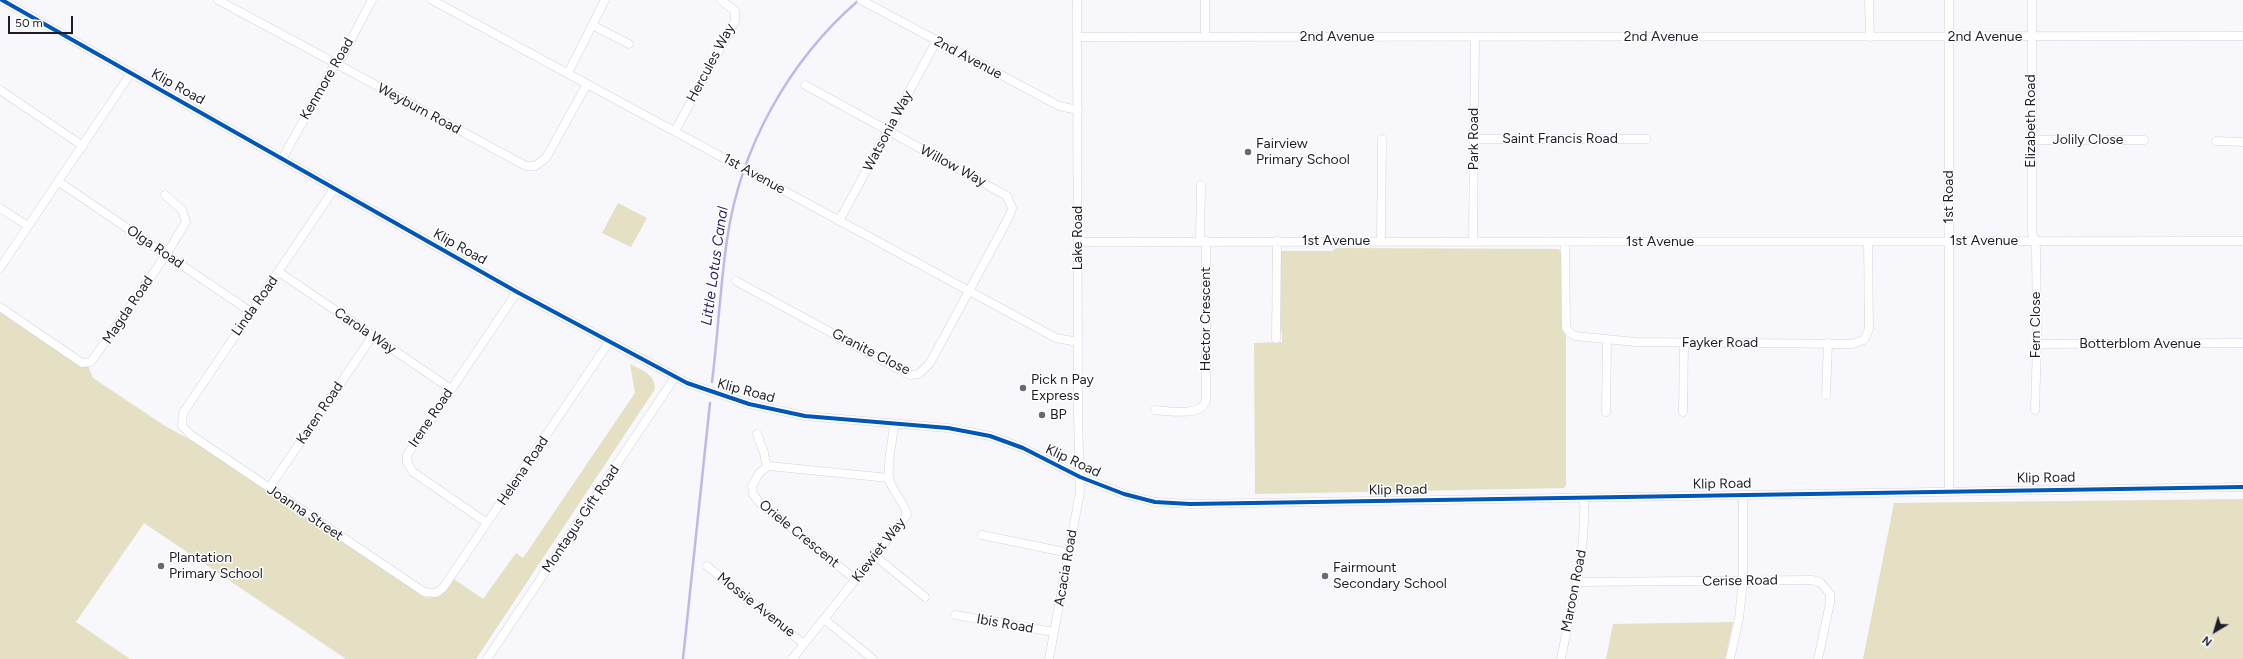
<!DOCTYPE html>
<style>
body{margin:0}
#map{position:relative;width:2243px;height:659px;overflow:hidden;background:#f7f7fc;font-family:Figtree,sans-serif}
canvas{display:block}
.north{position:absolute;left:2195px;top:611px;width:40px;height:40px;-webkit-text-stroke:3px #fff;paint-order:stroke;rotate:218deg;font-size:11px;font-weight:700;line-height:16px;text-align:center;color:#1d1d29}
.north::after{content:'';display:block;margin:auto;width:14px;height:18px;background:#1d1d29;clip-path:polygon(50% 0,100% 100%,50% 72%,0 100%)}
.scale{position:absolute;left:8px;top:16px;width:65px;height:18px;box-sizing:border-box;border:2px solid #1d1d29;border-top:0;padding-left:5px;font-size:12px;line-height:14px;white-space:nowrap;color:#1d1d29;-webkit-text-stroke:3px #fff;paint-order:stroke}
</style>
<div id="map">
<canvas width="2243" height="659"></canvas>
<div class="north">N</div>
<div class="scale">50 m</div>
</div>
<script>
const ctx = document.querySelector('canvas').getContext('2d');
ctx.lineJoin = 'round';
function paint(path, color) { ctx.fillStyle = color; ctx.fill(path, 'evenodd'); }
function trace(path, color, width, dash) { ctx.strokeStyle = color; ctx.lineWidth = width; ctx.lineCap = dash ? 'butt' : 'round'; ctx.setLineDash(dash || []); ctx.stroke(path); }
function label(font, color, halo, rows, align = 'center') {
  ctx.font = font + ' Figtree,sans-serif'; ctx.lineWidth = 3; ctx.setLineDash([]); ctx.textBaseline = 'middle'; ctx.strokeStyle = halo; ctx.fillStyle = color; for (const [text, x, y, turn = 0] of rows) {
    ctx.save(); ctx.translate(x, y); ctx.rotate((+turn || 0) * Math.PI / 180); ctx.textAlign = isNaN(turn) ? turn : align; if (halo) ctx.strokeText(text, 0, 0); ctx.fillText(text, 0, 0); ctx.restore();
  }
}
const green = new Path2D(`
 M618,203L647,218L631,247L602,233Z
 M1336,248L1559,249L1562,255V330L1566,336V485L1564,488L1255,494L1254,343L1282,342V333L1279,328V253L1282,251H1332Z
 M0,311L88,366L93,378L165,426L196,443L426,598L440,596L454,579L483,599L516,553L523,558L635,393L630,364C643,371 654,373 655,389L476,659H346L144,523L76,622L130,659H0Z
 M2243,499V659H1863L1894,503Z
 M1733,622L1725,659H1606L1613,624Z`);
const stream = new Path2D(`
 M712,382C718,335 720,287 727,240C740,148 789,60 859,0
 M683,659L710,403`);
const minor = new Path2D(`
 M2,0L517,292L687,383L749,404L805,416L948,428L990,436L1023,448L1080,477L1124,494L1155,502L1190,504L2243,487
 M218,0L526,166H535L546,158L587,84
 M432,0L1056,338L1078,342
 M861,0L1059,106L1078,110
 M1869,0L1870,37
 M1949,0V490
 M2032,0V232L2036,248L2037,344L2035,410
 M592,25L629,44
 M1078,37L2243,36
 M1205,37V0
 M568,73L605,0
 M0,90L83,146
 M675,131L735,21V11L721,0
 M1473,139H1646
 M2032,140H2144
 M2216,141L2243,142
 M282,159L335,64L342,57L372,0
 M59,182L251,312
 M334,189L183,413L182,426L191,435L424,592L436,593L443,588L609,342
 M0,208L28,226
 M839,221L937,40
 M1473,240L1475,37
 M1200,241L1201,185
 M1381,241L1382,139
 M1078,242L2243,241
 M1565,242L1566,327L1570,333L1575,336L1636,342L1852,344L1864,340L1869,329L1868,242
 M0,268L131,73
 M279,272L451,389
 M736,281L902,371L911,375L919,374L930,363L1010,215L1012,208L1007,196L805,85
 M0,307L82,363L91,362L166,255L186,222L182,210L165,195
 M1276,339L1277,241
 M2037,344L2243,343
 M1826,395L1828,343
 M1155,410C1169,411 1200,417 1206,401V241
 M1606,412L1607,340
 M1683,412L1684,343
 M757,434L764,453L767,467
 M269,488L372,337
 M487,523L413,472L407,462V455L517,292
 M982,535L1069,553
 M875,556L925,597
 M707,566L804,644
 M856,580L759,502L753,494L752,486L760,472L769,466L889,478
 M1578,582L1812,580L1820,582L1830,594V603L1818,659
 M955,615L1054,632
 M824,619L873,659
 M487,659L675,377
 M792,659L907,515C905,501 891,492 889,478C887,463 893,440 894,424
 M1049,659L1080,492L1078,414L1077,0
 M1561,659C1572,602 1586,557 1584,498
 M1730,659L1739,618L1743,582V495`);
const cycleway = new Path2D(`
 M2,0L517,292L687,383L749,404L805,416L948,428L990,436L1023,448L1080,477L1124,494L1155,502L1190,504L2243,487`);
const markers = [
 [1248,152,4,"#696973"],
 [1023,388,4,"#696973"],
 [1042,415,4,"#696973"],
 [161,566,4,"#696973"],
 [1325,576,4,"#696973"]
];
const streetNames = [
 ["2nd Avenue",1337,37],
 ["2nd Avenue",1661,37],
 ["2nd Avenue",1985,37],
 ["2nd Avenue",968,58,28],
 ["Hercules Way",711,63,-62],
 ["Kenmore Road",327,79,-60],
 ["Klip Road",178,87,29],
 ["Weyburn Road",419,109,28],
 ["Elizabeth Road",2031,121,-90],
 ["Watsonia Way",888,131,-62],
 ["Park Road",1474,139,-90],
 ["Saint Francis Road",1560,139],
 ["Jolily Close",2088,140],
 ["Willow Way",953,166,28],
 ["1st Avenue",754,174,29],
 ["1st Road",1949,197,-90],
 ["Lake Road",1078,238,-90],
 ["1st Avenue",1336,241],
 ["1st Avenue",1984,241],
 ["1st Avenue",1660,242],
 ["Olga Road",155,247,34],
 ["Klip Road",460,247,29],
 ["Linda Road",255,306,-55],
 ["Magda Road",128,310,-56],
 ["Hector Crescent",1206,319,-90],
 ["Fern Close",2036,325,-90],
 ["Carola Way",365,331,34],
 ["Fayker Road",1720,343],
 ["Botterblom Avenue",2140,344],
 ["Granite Close",871,352,27],
 ["Klip Road",746,391,15],
 ["Karen Road",320,413,-56],
 ["Irene Road",431,418,-56],
 ["Klip Road",1073,461,25],
 ["Helena Road",523,471,-56],
 ["Klip Road",2046,478,-1],
 ["Klip Road",1722,484,-1],
 ["Klip Road",1398,490,-1],
 ["Joanna Street",305,513,34],
 ["Montagus Gift Road",581,519,-56],
 ["Oriele Crescent",799,534,39],
 ["Kiewiet Way",879,550,-52],
 ["Acacia Road",1066,568,-80],
 ["Cerise Road",1740,581,-1],
 ["Maroon Road",1574,591,-79],
 ["Mossie Avenue",756,605,38],
 ["Ibis Road",1005,624,10]
];
const poiNames = [
 ["Fairview",1256,144],
 ["Primary School",1256,160],
 ["Pick n Pay",1031,380],
 ["Express",1031,396],
 ["BP",1050,415],
 ["Plantation",169,558],
 ["Primary School",169,574],
 ["Fairmount",1333,568],
 ["Secondary School",1333,584]
];
const waterNames = [
 ["Little Lotus Canal",715,266,-82]
];
paint(green, '#e5dfc4');
trace(stream, '#bdbbe6', 2.5);
trace(minor, '#d3d3dd', 9);
trace(minor, '#fefeff', 8);
trace(cycleway, '#0057b8', 4);
for (const [x, y, r, color] of markers) { const dot = new Path2D(); dot.arc(x, y, r, 0, 2 * Math.PI); ctx.fillStyle = color; ctx.fill(dot); trace(dot, '#fff', 1.5); }
label('14px', '#1d1d29', '#fff', streetNames);
label('14px', '#1d1d29', '#fff', poiNames, 'left');
label('italic 15px', '#2a1c61', '#fff', waterNames);
</script>
